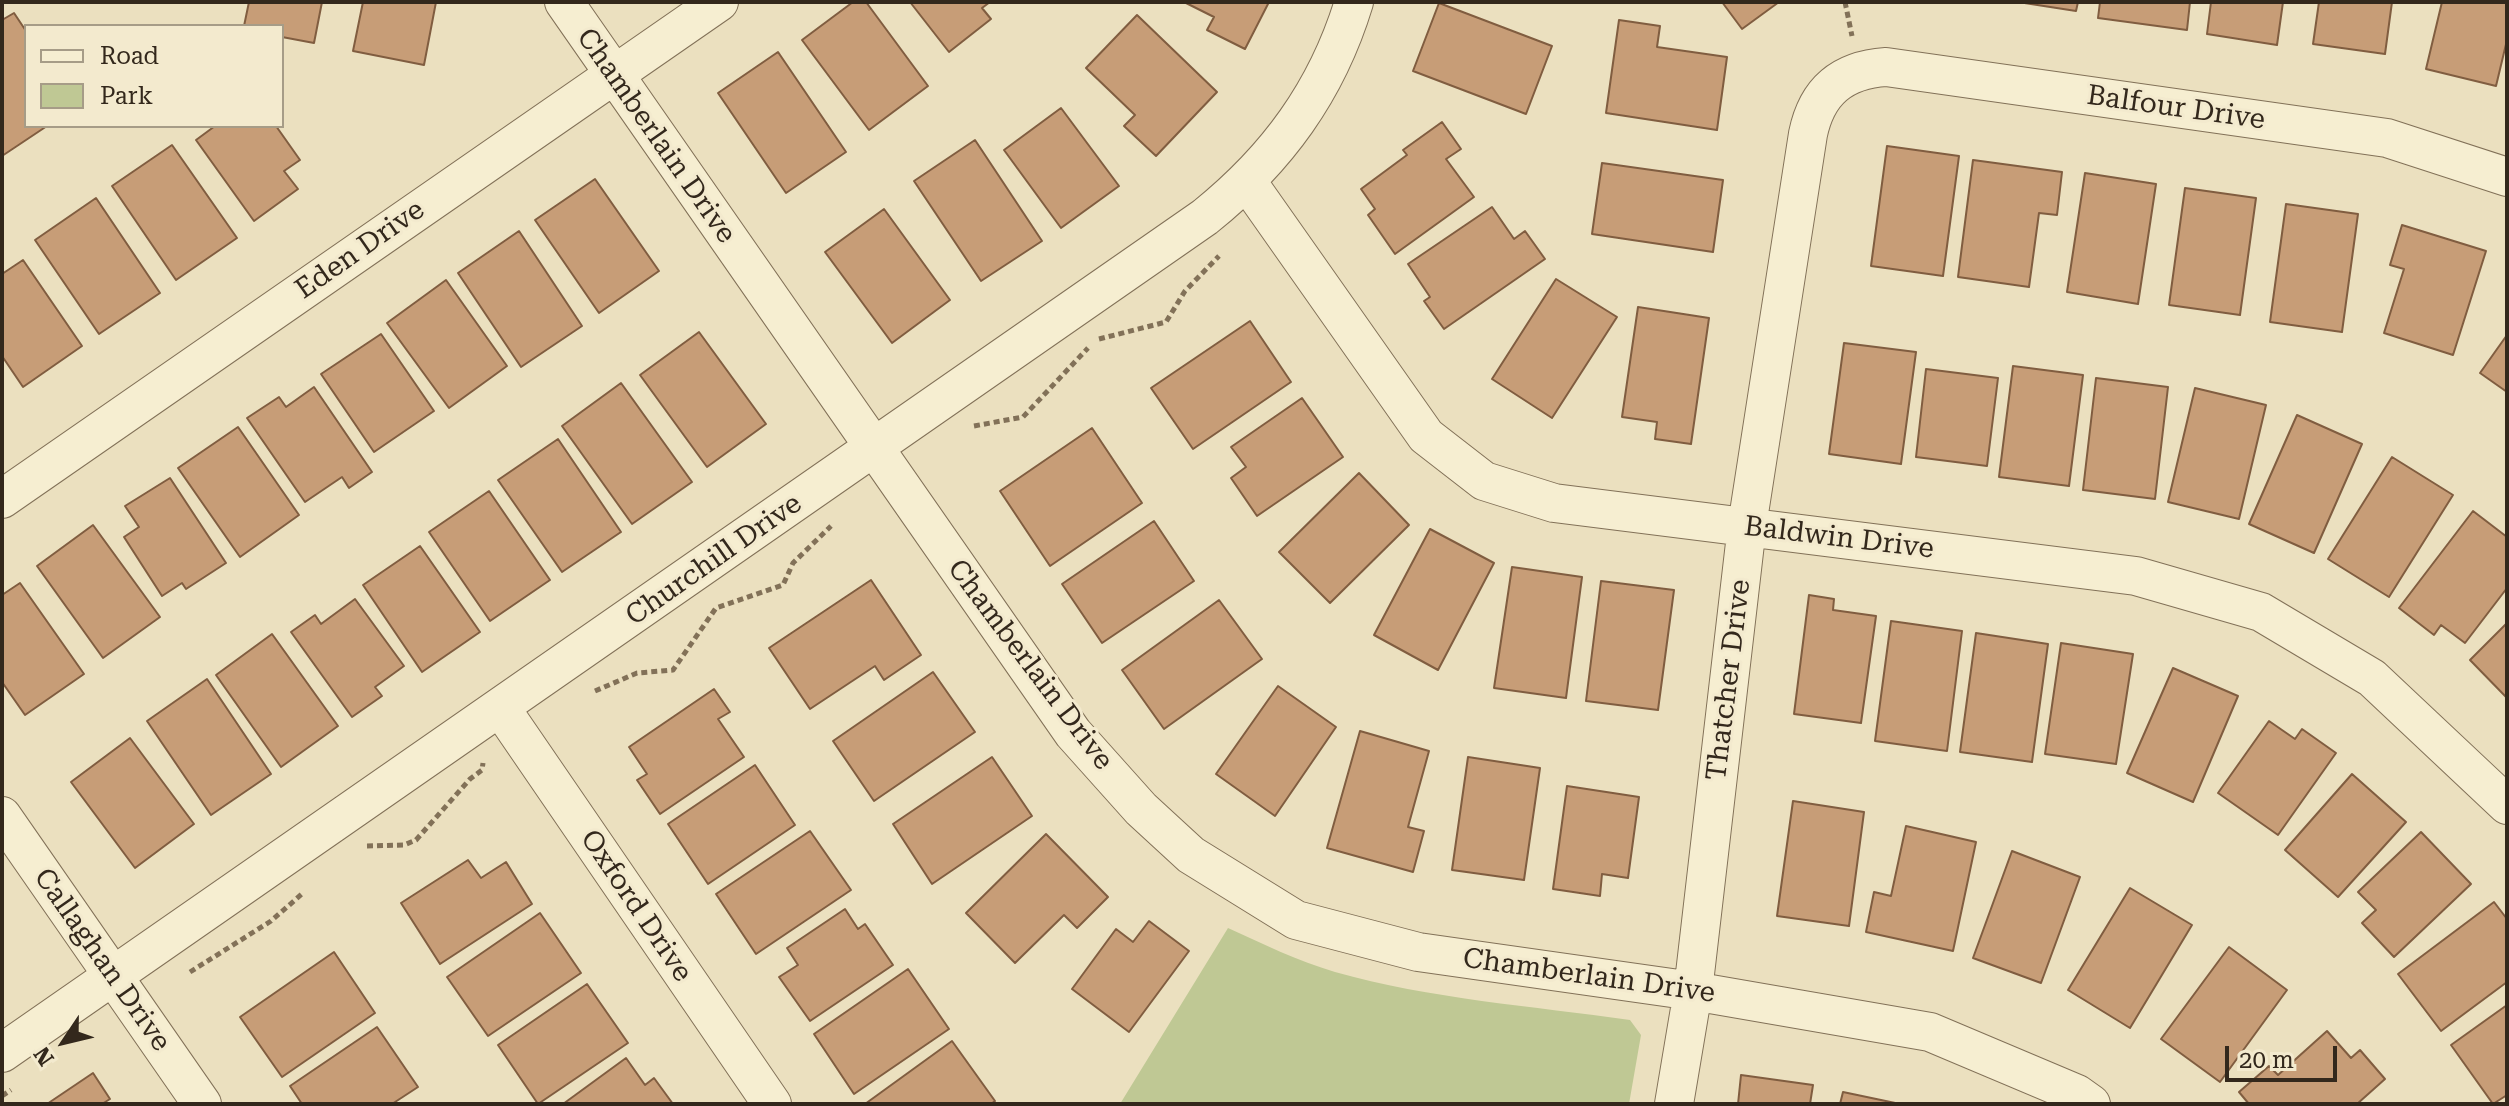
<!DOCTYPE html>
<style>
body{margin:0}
#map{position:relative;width:2509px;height:1106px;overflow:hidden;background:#ebe0bf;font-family:"Roboto Serif",serif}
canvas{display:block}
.frame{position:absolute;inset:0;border:4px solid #33281c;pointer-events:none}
.legend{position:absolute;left:24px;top:24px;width:260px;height:104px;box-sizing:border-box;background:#f3eace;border:2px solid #a69c87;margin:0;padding:10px 14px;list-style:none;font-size:24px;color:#33281c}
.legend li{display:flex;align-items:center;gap:16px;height:40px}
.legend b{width:40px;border:2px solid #a69c87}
.north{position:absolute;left:24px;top:1002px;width:80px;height:80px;-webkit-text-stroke:6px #f3eace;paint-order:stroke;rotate:235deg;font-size:22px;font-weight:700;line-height:32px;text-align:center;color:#33281c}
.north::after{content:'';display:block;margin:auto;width:28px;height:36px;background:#33281c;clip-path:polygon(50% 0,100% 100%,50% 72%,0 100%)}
.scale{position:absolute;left:2225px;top:1046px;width:112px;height:36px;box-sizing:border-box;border:4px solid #33281c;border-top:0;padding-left:10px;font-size:24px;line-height:28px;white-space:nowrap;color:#33281c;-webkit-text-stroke:6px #f3eace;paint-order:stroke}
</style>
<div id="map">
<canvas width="2509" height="1106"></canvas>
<div class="frame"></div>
<ul class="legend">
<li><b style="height:10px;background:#f6eed1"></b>Road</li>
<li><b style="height:22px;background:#bfc894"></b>Park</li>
</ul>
<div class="north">N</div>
<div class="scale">20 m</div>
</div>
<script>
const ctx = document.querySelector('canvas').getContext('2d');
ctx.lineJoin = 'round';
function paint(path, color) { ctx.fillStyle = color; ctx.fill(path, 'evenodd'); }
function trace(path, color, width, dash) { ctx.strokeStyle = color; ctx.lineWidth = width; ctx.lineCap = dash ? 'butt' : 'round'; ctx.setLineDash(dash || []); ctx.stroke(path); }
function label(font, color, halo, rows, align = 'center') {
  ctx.font = font + ' "Roboto Serif",serif'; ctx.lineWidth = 6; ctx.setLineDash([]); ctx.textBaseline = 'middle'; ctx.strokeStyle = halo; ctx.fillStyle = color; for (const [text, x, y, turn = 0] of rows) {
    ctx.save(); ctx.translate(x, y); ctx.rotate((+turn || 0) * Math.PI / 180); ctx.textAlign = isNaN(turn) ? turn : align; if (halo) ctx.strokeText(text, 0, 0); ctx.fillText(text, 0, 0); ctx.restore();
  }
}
const green = new Path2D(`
 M1228,928C1263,944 1298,961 1335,972C1430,999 1533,1006 1630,1020L1641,1035L1629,1104H1120Z`);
const building = new Path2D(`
 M249,2H322L314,43L282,37V26H244Z
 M363,2H436L424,65L353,51Z
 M853,2H866L928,86L869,130L802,40Z
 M910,2H990L982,8L991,19L949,52Z
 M1184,2H1269L1245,49L1207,30L1214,17Z
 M1722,2H1779L1742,29Z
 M2018,2H2078L2076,11Z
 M2100,2H2190L2187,30L2098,18Z
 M2211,2H2283L2277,45L2207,34Z
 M2319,2H2392L2385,54L2313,44Z
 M2442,2H2507V40L2496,86L2426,69Z
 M1439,3L1552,46L1526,114L1413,71Z
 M14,13L26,31V126H47L2,156V20Z
 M1137,15L1217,92L1156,156L1124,126L1135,115L1086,68Z
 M1619,20L1660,26L1657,47L1727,57L1717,130L1606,113Z
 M778,52L846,152L786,193L718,93Z
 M1061,108L1119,186L1061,228L1004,150Z
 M1442,122L1461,149L1446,159L1474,197L1395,254L1368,215L1375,209L1361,189L1407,155L1403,150Z
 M215,126H276L300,160L284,171L298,189L254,221L196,140Z
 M975,140L1042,241L981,281L914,181Z
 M172,145L237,238L176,280L112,186Z
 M1887,146L1959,156L1943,276L1871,266Z
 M1973,160L2062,172L2057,215L2039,213L2029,287L1958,277Z
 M1602,163L1723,180L1713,252L1592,234Z
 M2085,173L2156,184L2138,304L2067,292Z
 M595,179L659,271L599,313L535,220Z
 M2185,188L2256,198L2240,315L2169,305Z
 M96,198L160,293L99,334L35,240Z
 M2286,204L2358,214L2342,332L2270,322Z
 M1492,207L1514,239L1525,231L1545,259L1444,329L1424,301L1430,297L1408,264Z
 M884,209L950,300L892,343L825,252Z
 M2402,225L2486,251L2453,355L2384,333L2404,269L2390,265Z
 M519,231L582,326L521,367L458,273Z
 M23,260L82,346L23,387L2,356V274Z
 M1556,279L1617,317L1552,418L1492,379Z
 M446,280L507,366L449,408L387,323Z
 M1638,307L1709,318L1691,444L1655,439L1657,422L1622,417Z
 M1250,321L1291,382L1193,449L1151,388Z
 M699,332L766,424L707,467L640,375Z
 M381,334L434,411L374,452L321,374Z
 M2507,335V392L2480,373Z
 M1844,343L1916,352L1901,464L1829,454Z
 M2013,366L2083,375L2069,486L1999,477Z
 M1926,369L1998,378L1987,466L1916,457Z
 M2096,378L2168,387L2155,499L2083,490Z
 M621,383L692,482L632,524L562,426Z
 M314,387L372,472L349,488L342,477L305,502L247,418L279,397L286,407Z
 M2195,388L2266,405L2239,519L2168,502Z
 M1302,398L1343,457L1257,516L1231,478L1246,467L1231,447Z
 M2297,415L2362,444L2314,553L2249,524Z
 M238,427L299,515L240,557L178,468Z
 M1092,428L1142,503L1050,566L1000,491Z
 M558,439L621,532L562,572L498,480Z
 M2392,457L2453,495L2389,597L2328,559Z
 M1359,473L1409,525L1330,603L1279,552Z
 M170,478L226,563L186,589L182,583L162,596L124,537L139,527L125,506Z
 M489,491L550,580L490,621L429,532Z
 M2473,511L2507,537V588L2465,643L2441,625L2434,635L2399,608Z
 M1154,521L1194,581L1102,643L1062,584Z
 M93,525L160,617L103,658L37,566Z
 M1430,529L1494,563L1438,670L1374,635Z
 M420,546L480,632L422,672L363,585Z
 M1512,567L1582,577L1566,698L1494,688Z
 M871,580L921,655L884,680L875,666L810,709L769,648Z
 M1601,581L1674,590L1658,710L1586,701Z
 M20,583L84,674L25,715L2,682V595Z
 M1809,595L1834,599L1833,610L1876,616L1861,723L1794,714Z
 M355,599L404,666L375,687L382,696L352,717L291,632L315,615L321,624Z
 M1219,600L1262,659L1164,729L1122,670Z
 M1891,621L1962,631L1947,751L1875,741Z
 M2507,623V698L2470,660Z
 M1976,633L2048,644L2032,762L1960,752Z
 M272,634L338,726L281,767L216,675Z
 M2061,643L2133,654L2116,764L2045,754Z
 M2173,668L2238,696L2193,802L2127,773Z
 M933,672L975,732L874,801L833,741Z
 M207,679L271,774L211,815L147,721Z
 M1278,686L1336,727L1275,816L1216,774Z
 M714,689L730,712L718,719L744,757L660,814L637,780L647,774L629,747Z
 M2269,721L2295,739L2302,729L2336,753L2278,835L2218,793Z
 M1360,731L1429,751L1408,827L1424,831L1413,872L1327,848Z
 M130,738L194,824L135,868L71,782Z
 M992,757L1032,816L932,884L893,824Z
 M1468,757L1540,768L1524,880L1452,870Z
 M755,765L795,825L708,884L668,824Z
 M2352,774L2406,822L2338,897L2285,850Z
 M1567,786L1639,797L1628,878L1602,874L1600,896L1553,889Z
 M1793,801L1864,812L1849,926L1777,916Z
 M1906,826L1976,842L1953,951L1866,932L1874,892L1891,896Z
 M810,831L851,890L756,954L716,894Z
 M2421,832L2471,884L2394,957L2362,923L2376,910L2358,892Z
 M1046,834L1108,897L1077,928L1064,915L1015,963L966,913Z
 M2012,851L2080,877L2041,983L1973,958Z
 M468,860L481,878L506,862L532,904L440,964L401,903Z
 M2130,888L2192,925L2130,1028L2068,990Z
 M2494,902L2507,919V982L2441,1031L2398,974Z
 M845,909L858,929L865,924L893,965L810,1021L779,977L798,965L787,948Z
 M540,913L581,973L488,1036L447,977Z
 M1149,921L1189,951L1129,1032L1072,989L1116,929L1133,942Z
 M2229,947L2287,990L2220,1082L2161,1039Z
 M334,952L375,1013L282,1077L240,1017Z
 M908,969L949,1029L854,1094L814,1034Z
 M587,984L628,1043L538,1104L498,1045Z
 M2507,1005V1095L2493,1104L2451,1045Z
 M377,1027L418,1087L392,1104H302L290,1086Z
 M2327,1031L2351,1058L2360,1050L2385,1079L2357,1104H2249L2239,1092L2269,1066L2278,1075Z
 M952,1041L995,1101L991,1104H865Z
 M626,1058L645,1085L654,1078L673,1104H563Z
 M93,1073L110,1099L102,1104H47Z
 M1741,1075L1813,1085L1810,1104H1738Z
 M1843,1092L1900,1104H1840Z`);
const path = new Path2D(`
 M1845,2L1852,36
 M1099,339L1166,322L1185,291L1219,256
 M974,426L1023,417L1088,348
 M595,691L637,673L673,670L716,608L783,585L793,563L831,526
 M367,846L404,845L416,840L470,779L482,770L483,763
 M190,972L271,921L303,893
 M2,1096L11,1090`);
const minor = new Path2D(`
 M564,2L1073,733L1141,809L1191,855L1296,920L1418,952L1693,991L1930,1032L2077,1094L2091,1104
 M1248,183L1426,436L1484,481L1554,503L2136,576L2261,612L2372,678L2507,805
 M2,499L719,2
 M500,707L772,1104
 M2,816L202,1104
 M2,1053L1205,217C1277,159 1327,91 1354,2
 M1674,1104L1693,991L1747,526L1808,134C1817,91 1842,70 1886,67L2387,138L2507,177`);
const streetNames = [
 ["Balfour Drive",2176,108,8],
 ["Chamberlain Drive",656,136,55],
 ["Eden Drive",360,250,-35],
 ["Baldwin Drive",1839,538,7],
 ["Churchill Drive",714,560,-35],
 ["Chamberlain Drive",1030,665,53],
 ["Thatcher Drive",1729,680,-83],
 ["Oxford Drive",636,906,56],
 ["Callaghan Drive",102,960,55],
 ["Chamberlain Drive",1589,976,8]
];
paint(green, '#bfc894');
paint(building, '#c79d77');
trace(building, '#805d40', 2);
trace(minor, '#827158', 40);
trace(path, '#827158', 5, [6, 4]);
trace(minor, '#f6eed1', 38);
label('28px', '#33281c', '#f3eace', streetNames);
</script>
